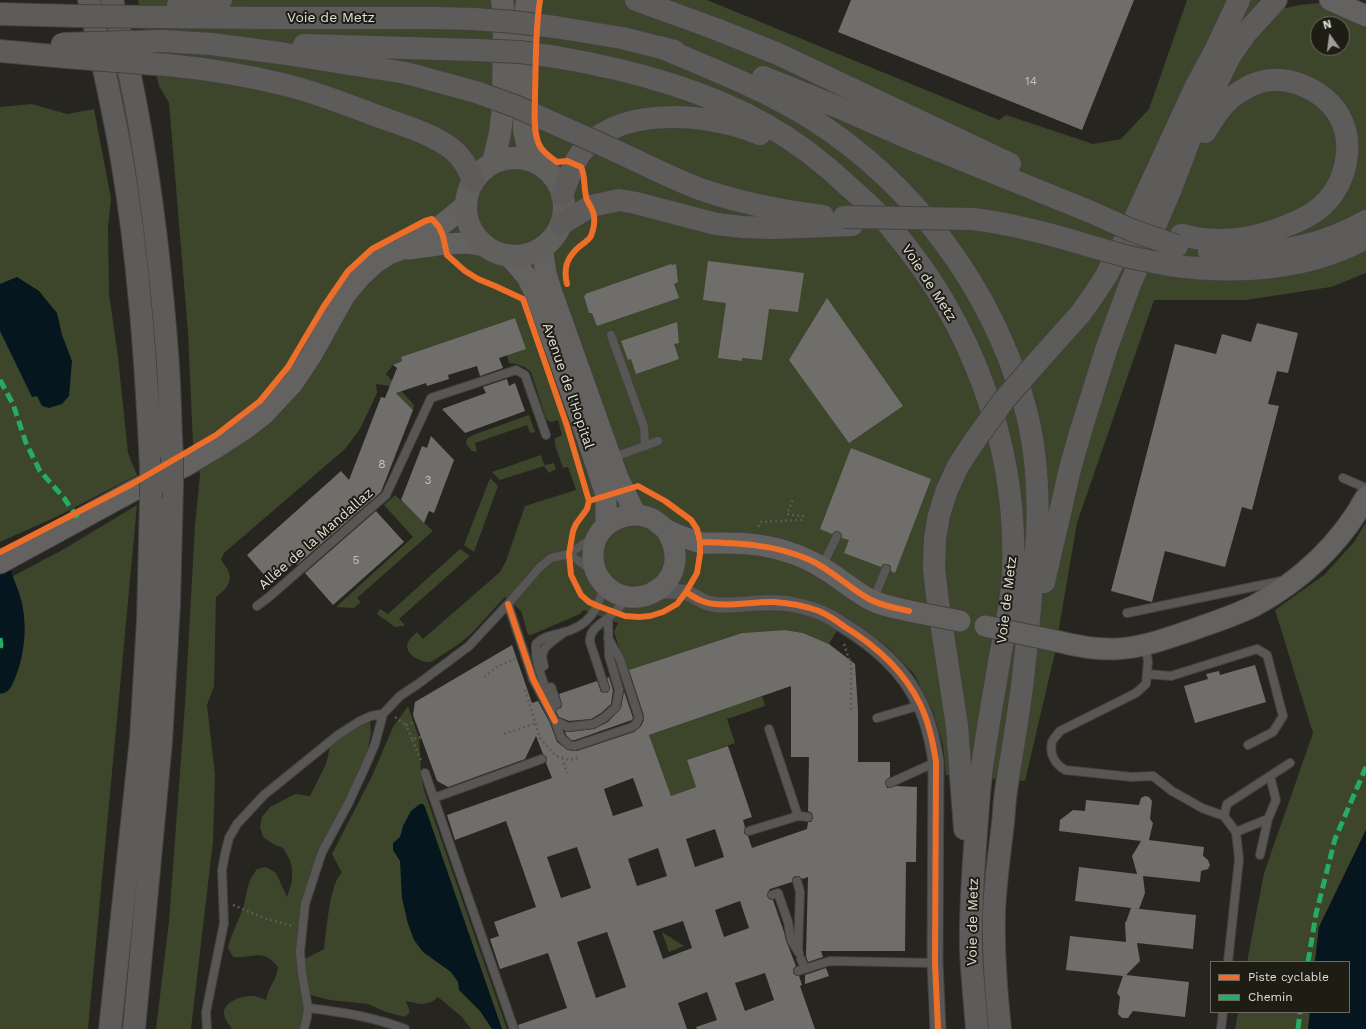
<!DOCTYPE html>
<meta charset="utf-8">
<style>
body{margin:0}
#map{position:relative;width:1366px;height:1029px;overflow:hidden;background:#262520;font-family:"Work Sans",sans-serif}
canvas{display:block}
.legend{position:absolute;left:1210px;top:961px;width:140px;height:52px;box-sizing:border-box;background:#1e1d14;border:1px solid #6c6a63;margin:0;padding:5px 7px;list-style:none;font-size:12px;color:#e0ded9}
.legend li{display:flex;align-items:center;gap:8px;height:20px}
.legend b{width:20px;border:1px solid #6c6a63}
.north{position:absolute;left:1310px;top:16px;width:40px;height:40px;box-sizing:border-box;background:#1e1d14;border:1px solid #6c6a63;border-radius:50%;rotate:346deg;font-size:11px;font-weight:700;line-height:16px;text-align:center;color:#e0ded9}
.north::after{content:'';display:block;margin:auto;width:14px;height:18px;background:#9f9d98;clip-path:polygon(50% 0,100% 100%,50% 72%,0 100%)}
</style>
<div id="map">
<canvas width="1366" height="1029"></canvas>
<ul class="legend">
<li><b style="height:5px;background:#ee6e29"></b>Piste cyclable</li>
<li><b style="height:5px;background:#26ab63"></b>Chemin</li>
</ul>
<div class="north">N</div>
</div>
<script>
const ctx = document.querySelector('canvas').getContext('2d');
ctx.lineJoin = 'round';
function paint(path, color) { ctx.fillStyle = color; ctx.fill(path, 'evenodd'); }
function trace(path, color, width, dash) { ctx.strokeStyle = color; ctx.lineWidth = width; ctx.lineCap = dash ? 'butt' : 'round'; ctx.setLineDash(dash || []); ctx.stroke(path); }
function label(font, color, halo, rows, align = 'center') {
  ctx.font = font + ' "Work Sans",sans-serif'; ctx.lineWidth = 4; ctx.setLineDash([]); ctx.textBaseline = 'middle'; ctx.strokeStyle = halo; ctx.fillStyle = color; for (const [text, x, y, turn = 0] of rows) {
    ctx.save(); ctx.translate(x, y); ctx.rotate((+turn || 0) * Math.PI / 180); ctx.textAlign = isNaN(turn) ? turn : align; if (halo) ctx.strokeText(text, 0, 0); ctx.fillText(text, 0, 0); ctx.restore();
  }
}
const green = new Path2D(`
 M138,0H707L999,120L1006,115L1093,144L1121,139L1149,109L1187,0H1258L1276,10L1300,5L1319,3L1350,17L1366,28V273L1331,287L1246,300H1154L1077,523L1054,657L1025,781L946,775L943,745L933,711L914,674L887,646L845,616L829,644L803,633L785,630L742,633L627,671L614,632L618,623L584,610L580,614L531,635H528L521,611L505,597L471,634L459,644L431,662C422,663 403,655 408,642C410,638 414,635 417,632L423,639L500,572L506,561L525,506L576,490L568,467L563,468L555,445V438L562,435L558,420L552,422L548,421L545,416L531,372C525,366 518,364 509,363L507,355L521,336L515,318L401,357L402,361L393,365L386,374L414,405L413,410L390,386L376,384L377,393L360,429L345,449L224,553L221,559C223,564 228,568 229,573C233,583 223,592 216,597L214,686L207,705L215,775L213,841L191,1029H156L169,921L185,704L195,525L200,475L193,444L188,332L169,103L159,86ZM1318,24H1342V48H1318Z
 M32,104L67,114L94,109L111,198L108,228L109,293L118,357L128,453L137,475L56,517L0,542V107Z
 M529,415L535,432L530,433L527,425L475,443L477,452L472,451L466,444L467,439L473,435Z
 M541,455L544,465L554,463L556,469L549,473L544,466L500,480L492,472Z
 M490,478L498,486L474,552L464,545Z
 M395,495L433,531L357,598L361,602L354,608L336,607L413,537L384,505Z
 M137,505L88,1029H0V583L64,549Z
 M1366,522V830L1319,927L1315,962H1247L1264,873L1313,733L1275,610L1324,575L1355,541Z
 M460,549L470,556L399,619L404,624V626L395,627L377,614L380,609L388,614Z
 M762,696L765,706L727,719L735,743L687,760L696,787L671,796L649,735Z
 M408,706L419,738L421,773L424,790L507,1029H471L462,1017L438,997C427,1007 419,1004 406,1001L410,1012L405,1017L386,1012L368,1004L330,1000L310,995L304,1000L308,1029H232C229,1024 223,1018 224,1011C226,1001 242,996 251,996C256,996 261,998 266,1000C268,987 277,980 278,967C262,947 253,959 233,957L228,948C231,935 235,928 240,916C248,899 244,885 257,869L266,867L276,873L287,897L292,882V869L290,860L283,848L273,844L263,837L260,827L262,817L270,807L295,794L310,796L326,764L332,738L370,721L371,732L361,786L330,837L301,913V961L324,949C326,933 330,881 342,873L332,854L372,776L393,727Z
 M662,932L684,946L669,952Z
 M1238,1012H1310L1308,1029H1235Z`);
const water = new Path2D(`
 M17,277L39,291L57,313L62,335L72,361L69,396L62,404L49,408L42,406L37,396L32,397L0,331V284Z
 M420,804H423L425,807L502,1029H492L480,1011L459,990L458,982L451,972L423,952L414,940L408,924L402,898L400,861L393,850V843L400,837L403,826L411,811Z
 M1366,830V1029H1308L1310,1012H1349V962H1315L1319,927Z`);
const river = new Path2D(`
 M0,577C3,587 8,597 10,607C15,630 11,660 0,681`);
const building = new Path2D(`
 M851,0H1134L1082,130L838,32Z
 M708,261L804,273L798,312L769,309L762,360L742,358V361L718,358L726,303L703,300Z
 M671,264L672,265L676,264L678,282L674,284L679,298L597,326L592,313H589L584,296L586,295L585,294Z
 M827,298L903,406L849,443L789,360Z
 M515,318L526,349L499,358L503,368L480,376L477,366L448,375L449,379L427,386L426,383L396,393L413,410L381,492L297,565L295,562L271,583L247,555L341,471L349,480L381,397L385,398L397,368L393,365L402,361L401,357Z
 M677,322L679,343L674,344L679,359L636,374L631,359L628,360L621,341Z
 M1257,323L1298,333L1288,373L1277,371L1268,404L1279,406L1252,510L1242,507L1225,567L1165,551L1152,602L1111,591L1175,344L1216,354L1222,334L1251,342Z
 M507,379L509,386L515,383L525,411L465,433L442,409L486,393L483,387Z
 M431,436L454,460L434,513L429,511L424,523L401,500L422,446L427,448Z
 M851,448L931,479L895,573L891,571V566L888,564H883L881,567L844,553L849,540L842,538L841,533L836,531L832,534L820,529Z
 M376,511L404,542L333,605L305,573Z
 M785,630L803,633L829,644L855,664L858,710V762H890V777L886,780L885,782L887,788H890L896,786L917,787L916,862H906L905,951H821L823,957L808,962L806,956L808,877L802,879L799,876H796L793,877L792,882L770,889L767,894V896L769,899L773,900L784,932L786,941L789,948L796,966L793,969V973L795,975L799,976L802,985L800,986L815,1029H697L696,1027L717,1020L707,992L678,1003L687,1029H519L518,1025L567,1008L548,953L500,969L490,939L499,936L494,922L536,907L506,821L455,840L447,815L552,778L546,763L547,758L543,754L536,736L525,759L448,787L437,781L413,715L415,702L512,645L532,703L538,701L550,723L557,742L568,750L577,751L634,732L641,726L644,720V716L629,670L742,633ZM791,686V757H809L808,811L812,813L813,818L811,822H808L807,829L752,848L748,836L744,833L745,827L743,820L752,817L728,746L687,760L696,787L671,796L649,735ZM633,778L643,806L613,816L604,789ZM715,829L724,857L695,867L686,839ZM577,847L591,888L561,898L547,857ZM658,848L667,876L637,886L628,859ZM740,901L749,928L724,937L715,910ZM683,921L692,948L663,959L653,931ZM607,932L626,987L596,998L577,942ZM765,973L774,1000L745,1011L735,983Z
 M1255,665L1266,702L1195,723L1184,686L1208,679L1206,674L1219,671L1220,675Z
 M609,677L613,690L611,704L601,713L591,719L569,721L559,717L556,712L557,709L561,708L562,705L559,694L597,681L601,692L607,693L610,689L607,678Z
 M624,691L633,718L632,720L575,740H571L566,735L565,731L569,732L594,729L608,722L621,708Z
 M1145,796L1149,797L1152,801L1150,819L1153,823L1149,840L1204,847L1203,856L1208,860L1210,865L1208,869L1201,871L1200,882L1143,876L1145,893L1139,909L1075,901L1079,867L1137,874L1132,856L1141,841L1059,831L1060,820L1073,810L1085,811L1086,800L1139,805L1141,798Z
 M1131,908L1196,915L1193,949L1137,943L1140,961L1126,975L1189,982L1185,1017L1133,1011L1128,1018H1122L1118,1014L1120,997L1117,993L1123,976L1066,970L1070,936L1126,942L1125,922H1126Z
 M826,968L829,976L805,984V975Z`);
const path = new Path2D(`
 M758,527L761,522L802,520L803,516L787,514L793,499
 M844,644L851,665V710
 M484,677L498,666L515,659
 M525,690L540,738L556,756L570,760L578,758
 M395,717L406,725
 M504,734L536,723
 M421,737L412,739L422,763
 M412,739L406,725L416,722
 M562,758L567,773
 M233,905L264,918L292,926`);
const lane = new Path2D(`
 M611,335L644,427L645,446
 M612,458L658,441
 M1343,478L1366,488
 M569,554L591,570
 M822,567L837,536
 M873,600L886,569
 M508,604L533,679L555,721L561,738L569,745L575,746L632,727L636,724L639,718L620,659L608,638
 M257,606L269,597L386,495L431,398L516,370L525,375L546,435
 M1127,613L1281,581
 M1145,646L1148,661L1146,684L1136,693L1060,731C1058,734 1053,739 1052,742C1049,754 1055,764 1065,770L1132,777L1153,776L1172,791L1202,808L1224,816L1236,832L1239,859L1228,962
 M544,666C538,648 549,644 562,634
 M1147,674L1171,676L1257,649L1267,655L1283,716L1273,732L1248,745
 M551,687L557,704
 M605,688L590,642C589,630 599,625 608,618
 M552,709C547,687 534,666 536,644C544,636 551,636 561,633C588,627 598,611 604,585
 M877,718L921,705
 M555,721L568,727L593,724L604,718L616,707L619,690L609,656L608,618L629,598
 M425,773L514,1029
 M890,783L936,762
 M434,798L542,759
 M798,816L808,817
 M1224,816L1227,804L1290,763
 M749,831L798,816L769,729
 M1236,832L1268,819L1276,800L1270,776
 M1260,855L1268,819
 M797,881L800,892L798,950
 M772,895L778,893L788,922L791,940L799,953
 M801,959L805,969
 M798,971L830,961L935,963
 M308,1008C341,1012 374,1017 405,1029
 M207,1029L206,1012L224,923L222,870L225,854L229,838L237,824L264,795L338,735L360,721L371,716L383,714
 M304,1029L307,1017L308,1008L302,973L300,952L305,904L322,852L349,802L366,765L375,744L383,714L400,696L418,684L469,646L508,604L540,567L551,558L569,554L592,538
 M1221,1029L1223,1012`);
const street = new Path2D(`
 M657,591C666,591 679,590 687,593C699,597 703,604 718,605C742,606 766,600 790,604C800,606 810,608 819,612C828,615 835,620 843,625C875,645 904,669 920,704C929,722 933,742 936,762L935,963L938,1029`);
const secondary = new Path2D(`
 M1330,0L1366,16
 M542,247L546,274L551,290L618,478L636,515
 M409,249L445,244L466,243L485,246
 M508,255L527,277L536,295L581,420L606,495V525
 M666,530C700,582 630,622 600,579C592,568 591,552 596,539C605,520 627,511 647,517C656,519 660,526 667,530C675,535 689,539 698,542C706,544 717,543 725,543C746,543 768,545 788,552C801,556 814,562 826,570C841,579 855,592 871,600C883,606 896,608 909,611
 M0,563L134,490L185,466L217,447L245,429L263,415L293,383L311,356L345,295L361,276L375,263L389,254L400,250L439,227L466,205
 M1056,641C1076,646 1095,650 1116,649C1141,648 1165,639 1189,631C1211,623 1234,616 1254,606C1301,581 1341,543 1366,497`);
const primary = new Path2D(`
 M527,0L525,18L524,130L527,143L535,162
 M466 207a49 49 0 1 1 98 0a49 49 0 1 1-98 0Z
 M493,163L500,133L503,107L504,15L502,0`);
const highway = new Path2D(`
 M89,0C100,51 112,103 121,154C139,259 146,363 151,468
 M112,0C143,115 158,234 167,352C170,387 170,422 172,457
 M636,0L716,29L778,54L1010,164
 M178,5L221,0
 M0,14L77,16
 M156,17L270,18H435L474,19
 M555,27L622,38L674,51
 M161,41L211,44L280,53L406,73L476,92
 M304,45L475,50
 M660,47C712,69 764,89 812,119C914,184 991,287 1024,403C1036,445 1039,492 1037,536C1036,551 1034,567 1032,582C1030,611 1027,641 1024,669C1020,710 1012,750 1006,791C1004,804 1004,818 1002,831C999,858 995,885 994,913C993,951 996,991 1000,1029
 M0,51L66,57
 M556,57C627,69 701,88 765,124C795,141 823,162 848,186C863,199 879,213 892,229C973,324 1018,447 1013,573C1012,601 1005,629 1000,657C994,692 988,726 983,760C979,784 978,809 976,833C973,872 970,911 971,950C972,976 975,1003 977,1029
 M168,65C207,69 245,75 282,84C316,92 348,105 380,117C404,126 431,133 452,149C463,158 469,169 473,181
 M763,77L840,108L906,137L1091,212
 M616,151C644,164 671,178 700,189C740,203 781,211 823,216
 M562,195C569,178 574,158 587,146C627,105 712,114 760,134
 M973,219C1013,224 1051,234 1090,246
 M561,224L591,206L619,200L636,203L716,224L743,227L773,228L852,225
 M1181,235C1188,236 1195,238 1202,239C1231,243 1264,236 1291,224C1301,220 1313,214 1322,206C1347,183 1356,141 1337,112C1321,89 1287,74 1260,82C1249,85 1239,92 1231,98C1220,107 1212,120 1205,132
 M1209,251C1264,257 1318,248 1366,221
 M1169,265C1235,274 1306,271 1366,238
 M1039,360L1081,313L1093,296L1106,276L1123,244L1196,86L1216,49L1239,0
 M1044,582L1070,469L1081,430L1106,350L1129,287L1170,191L1191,136L1230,56L1246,33L1276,0
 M965,829L957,726L937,595L934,568L935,538L939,515L947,490L958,466L973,443
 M110,1029L141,738L148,620L151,498
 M134,1029L161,742L169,605L172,487`);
const secondaryBridge = new Path2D(`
 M909,611L960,621
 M985,626L1056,641`);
const highwayBridge = new Path2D(`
 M77,16L156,17
 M474,19L514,22L555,27
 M62,44L161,41
 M475,50L520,52L556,57
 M66,57L168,65
 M476,92L515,106L616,151
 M1091,212L1131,230L1177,246
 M844,217L973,219
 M1090,246L1129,257L1169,265
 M973,443L1004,400L1039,360
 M151,468V498
 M172,487V457`);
const quiet = new Path2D(`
 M0,380L13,404L26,443L40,471L64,498L79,520
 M0,638L1,645L0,649
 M1308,962L1316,914L1335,839L1366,767
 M1298,1029L1300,1012`);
const cycleway = new Path2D(`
 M540,0C535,31 536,64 535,96C535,111 533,128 538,142C541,151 550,157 557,162L567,161L581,167C586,177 583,189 587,200C590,206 594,211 594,217C595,222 593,231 591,236C589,240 584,243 580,246C567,257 563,268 567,284
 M700,542C738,543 774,544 810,560C832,570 850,589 871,600C883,606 896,608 909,611
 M0,552L132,484L216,435L260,401L288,367L324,306L348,271L372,249L425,221L432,219L439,227L443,236L447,255L465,271L478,279L495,286L523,299L567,426L589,501L587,509L576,524L573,531L569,554L571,575L581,595L589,602L598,606L625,616L639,617L650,616L663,612L677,604L686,592L697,573L700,554V542L697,529L691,520L665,501L638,486L589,501
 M686,592C691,595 696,599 702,601C721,609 753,601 774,602C789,603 805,606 819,611C828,615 837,621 845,627C876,646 904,671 920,704C929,722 933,742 936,762L935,963L938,1029
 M508,604L533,679L555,721`);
const numberNames = [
 ["14",1031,81],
 ["8",382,464],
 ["3",428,480],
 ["5",356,560]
];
const streetNames = [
 ["Voie de Metz",331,18],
 ["Voie de Metz",929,283,57],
 ["Avenue de l'Hopital",568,386,71],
 ["Allée de la Mandallaz",316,539,-41],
 ["Voie de Metz",1007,600,-83],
 ["Voie de Metz",973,922,-89]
];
paint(green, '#3d452a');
paint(water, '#05161e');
trace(river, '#05161e', 25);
paint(building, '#706e6a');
trace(lane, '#43423e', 10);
trace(street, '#43423e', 17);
trace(secondary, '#43423e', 23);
trace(primary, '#43423e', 24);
trace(highway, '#43423e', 24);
trace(path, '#5a5956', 2.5, [2, 3]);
trace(lane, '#585755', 8);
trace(street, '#585755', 15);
trace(secondary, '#636260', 21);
trace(primary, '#62605d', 22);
trace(highway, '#5d5c5a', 22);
trace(secondaryBridge, '#43423e', 23, []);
trace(highwayBridge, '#43423e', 24, []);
trace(secondaryBridge, '#636260', 21);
trace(highwayBridge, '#5d5c5a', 22);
trace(quiet, '#26ab63', 5, [10, 5]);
trace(cycleway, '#ee6e29', 6);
label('12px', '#c4c2bd', null, numberNames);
label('14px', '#e0ded9', '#1e1d14', streetNames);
</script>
